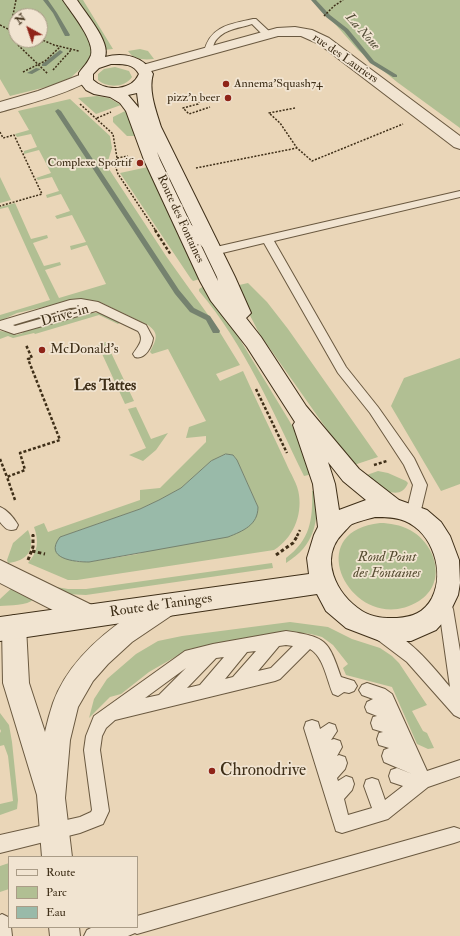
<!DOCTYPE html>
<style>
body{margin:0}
#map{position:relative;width:460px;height:936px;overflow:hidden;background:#ead6b8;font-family:"IM FELL Double Pica",serif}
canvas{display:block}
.legend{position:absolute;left:8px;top:856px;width:130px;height:72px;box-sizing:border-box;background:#f1e4d1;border:1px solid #aa9c87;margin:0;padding:5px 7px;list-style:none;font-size:12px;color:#3f2f18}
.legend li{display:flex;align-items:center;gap:8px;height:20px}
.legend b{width:20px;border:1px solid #aa9c87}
.north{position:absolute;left:8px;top:8px;width:40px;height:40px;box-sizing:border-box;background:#f1e4d1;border:1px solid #aa9c87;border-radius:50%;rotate:320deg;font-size:11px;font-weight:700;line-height:16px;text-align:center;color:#3f2f18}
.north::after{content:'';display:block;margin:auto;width:14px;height:18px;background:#8f2418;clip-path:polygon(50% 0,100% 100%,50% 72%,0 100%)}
</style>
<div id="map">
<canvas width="460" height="936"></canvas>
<ul class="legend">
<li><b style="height:5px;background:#f1e4d1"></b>Route</li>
<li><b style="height:11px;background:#b1bf93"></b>Parc</li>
<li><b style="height:11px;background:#99baa9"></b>Eau</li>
</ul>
<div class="north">N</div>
</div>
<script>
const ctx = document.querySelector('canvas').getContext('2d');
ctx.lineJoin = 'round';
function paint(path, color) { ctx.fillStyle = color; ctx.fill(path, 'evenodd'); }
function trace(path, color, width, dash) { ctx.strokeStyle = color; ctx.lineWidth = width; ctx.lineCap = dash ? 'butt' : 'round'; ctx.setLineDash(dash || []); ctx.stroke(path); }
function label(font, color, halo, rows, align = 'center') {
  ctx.font = font + ' "IM FELL Double Pica",serif'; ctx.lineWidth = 3.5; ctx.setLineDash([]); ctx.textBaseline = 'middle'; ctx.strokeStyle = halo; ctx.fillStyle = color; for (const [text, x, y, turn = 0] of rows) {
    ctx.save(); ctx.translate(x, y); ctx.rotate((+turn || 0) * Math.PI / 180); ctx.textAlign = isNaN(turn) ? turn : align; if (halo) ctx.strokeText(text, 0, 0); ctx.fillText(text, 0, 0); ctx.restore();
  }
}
const green = new Path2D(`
 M0,0H64L86,30L93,52L89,61L66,82L10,96L0,79ZM16,16H40V40H16Z
 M74,0H83L113,49L104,50Z
 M314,0H460V128L397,82L358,50L328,16V13Z
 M140,49L148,51L154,59C144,60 134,60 128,51Z
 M115,67L129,71L132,77C125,88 107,88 98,80V74L104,69Z
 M97,96L109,98L121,105L96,114L78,98Z
 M70,99L110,136L112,148L108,161L109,169L166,256L216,326L240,365L216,374L220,381L243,371C257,402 272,433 286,463C290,473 298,484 299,495C302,516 293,538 274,550L77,580H68L28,563C38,552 39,541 34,527L44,523L48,532L140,500V490L160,488L206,442V436L186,438L189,427L206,421L168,349L152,354L150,352C156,340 160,334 148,325L100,302L80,299L17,313L0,321V315L50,300L8,207L0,209V207L15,203L31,239L47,235L48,238L33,243L44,266L60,262L61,265L45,270L59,298L106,284L87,245L71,250L70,246L86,242L72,215L57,219L55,216L70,211L61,194L47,198L46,195L59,191L52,177L38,180L36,178L51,173L39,150L24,154V151L37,147L31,134L17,137L15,134L29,130L18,111ZM226,454L233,455L237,460L258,507L138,554L89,562H76L60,537L140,509L159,500L181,488L211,461Z
 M127,110L136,136H127L113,122V117Z
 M148,167L200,279L193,281L191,279L120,173Z
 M0,177L11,200L0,203Z
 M248,283L267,302L288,329L378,457L354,465L347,458L259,333L235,286Z
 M204,286L239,338L290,422L299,438L313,474L304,476C273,412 245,345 199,291V289Z
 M90,313H102L121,322L118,324L99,315L35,334L34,333L13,338L8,336L0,339V331L15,333L16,335L23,333V331L44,326Z
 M106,342L134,401L125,404L98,345Z
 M460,358V484L441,491L391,406L404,378Z
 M136,407L151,439L168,433L156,450L143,461L129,455L146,448L128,409Z
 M378,471L388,473L406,481L408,483C399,505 375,484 364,476Z
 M312,491H317C318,523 315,545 286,563V558C310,540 313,520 312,491Z
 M380,523C390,523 400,525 410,530C436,544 448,583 419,601C356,640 296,532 380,523Z
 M28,530C36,549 28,561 8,563L7,560L13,543Z
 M272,563L273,568L86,595L66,594L44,585L68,589H86Z
 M14,586L34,599C27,606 10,605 0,606V599Z
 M290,622L328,627L352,639L380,648L392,656L399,663L427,705L412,711L423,731L427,733L434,748L428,749L417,744L392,687L346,675L343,668L348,664L333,645L322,637L311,634L291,632L189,649L149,672L121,694L110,697L89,718L94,699L107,679L136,654L158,641L182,636Z
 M0,713L9,725L12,742L18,800L17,809L0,815V804L13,801L8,756L4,745L0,746V733L1,731L0,729Z
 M9,863V889L0,892V866Z`);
const water = new Path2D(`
 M226,454L233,455L237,460L258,507C258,525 243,531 228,537L89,562C75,562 43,559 60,537L140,509L159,500L181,488L211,461Z`);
const stream = new Path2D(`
 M43,0H48L57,13L70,35L69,36H65L53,13Z
 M311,0H316L330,15L348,29L374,61L397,75V77H393L370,63L344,31L326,17Z
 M60,50L63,52L62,53L46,66H42V64Z
 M36,68L41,69L32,74L27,73Z
 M58,109L61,111L179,290L194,308L210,316L220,331L219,333H213L206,320L190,312L175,294L55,111Z`);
const pathFar2 = new Path2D(`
 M16,0L13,15L16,24
 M324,16L334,6L343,0
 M0,25L16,33
 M40,39L54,45L79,51
 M36,40L43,42
 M18,45L48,74
 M53,70L71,50
 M23,72L45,61L60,47
 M200,101L198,104L183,108L189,114L210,107
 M80,104L113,134L117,158L115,165L118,174L156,231
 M295,108L269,113L280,123L297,148
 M97,118L111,112
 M0,132L3,138L14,135L42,194L0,206
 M117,158L128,156
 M196,168L297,148L312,161L403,124`);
const pathFar1 = new Path2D(`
 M155,230L171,255
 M256,389L287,453
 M0,459L7,477
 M374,465L387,461
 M15,500L7,477L25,470L20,453L60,440L28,359L32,358L26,345
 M33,534V536
 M297,536L300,530`);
const path = new Path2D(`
 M32,551L45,554
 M276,555L293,543L298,535
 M28,560L33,547V535`);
const lane = new Path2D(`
 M253,19H256L271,33L272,35L271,37H265L252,24C240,28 225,29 217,39C213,43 213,49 211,54H205L204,52C210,26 230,24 253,19Z
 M460,191V197L274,241L346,367L378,407L414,458L427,485L420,514L418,518L413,520L408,518L406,514L413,485L404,465L370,413L338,373L264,243L214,255L210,254L177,222L178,220H186L216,247Z
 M81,299L98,302L146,325L153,338C152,347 145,360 135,357L133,354C138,346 145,340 138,331L96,311L14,334L0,329V321L70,300ZM82,307L15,326L13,325L70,308Z
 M0,507C7,510 14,518 18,525L16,529C8,532 5,528 0,522Z
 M446,602L451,604L453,609L460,651V718L454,715L407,662L374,637L372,632L374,627L379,625C408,636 431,664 450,687L439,609L441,604Z
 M286,631C326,637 328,639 341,677L354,681L357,686L354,691L349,693L344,692L338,696L333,694C327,681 324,657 310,649L280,679L275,681L115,720L106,728L102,736L100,750L109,811L103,824L80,833L0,853V835L80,817L91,812L92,810L84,750L86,736L94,716L185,651L213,644ZM286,645L293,646L271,668L258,671L279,646ZM256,651L233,677L225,679L247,652ZM224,657L200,685L187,688L216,658ZM186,668L159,695L145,698Z
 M367,683L385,689L392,694L427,771L460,760V776L428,787L388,819L342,833L336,831L304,728L306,722L312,720L318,722L320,729L329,723L335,725L337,731L331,740L334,739L340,741L342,747L337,756L339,755L345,757L347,763L345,769L337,778L338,781L346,776L352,778L354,784L352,790L344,799L348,815L372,808L364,786L366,780L372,778L378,780L385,800L403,786L391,782L389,776L391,770L397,768L412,774L384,762L382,756L384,750L389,748L379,745L377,739L379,733L383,732L373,729L371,723L373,717L377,716L367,712L365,707L367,702L373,699L362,695L359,690L362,685Z
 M454,827L460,829V841L454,843L137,934L135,933L128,936H84L87,930L93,927H137V916Z
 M2,914L8,917L9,927H11L12,936H0V915Z`);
const street = new Path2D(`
 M295,27L312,30L329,38L460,136V149L454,147L319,44L301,36H278L144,73L139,72L137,69L139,66L277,28Z
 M85,73L90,74L92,77C83,90 18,107 0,112V102L38,91Z
 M0,560L98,608L101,616L98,624L89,627L80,624L0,583Z
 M166,594L175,597L178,605L175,613L132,642L108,664L93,681L78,707L70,740L65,798L72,857H42L37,795L3,683L2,627L5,619L14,615L23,619L26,627L29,683L45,732C47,723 50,712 53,703C67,664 99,636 132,614C143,607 153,599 166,594Z
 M49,927H79L80,936H50Z`);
const secondary = new Path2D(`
 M63,0H77C85,13 111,42 105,57C123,52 144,56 153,74C148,90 156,111 161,127L235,277L251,313L246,318L261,337L306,406L359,469L399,500L427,510L441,522L450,536L459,560L460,583L458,595L447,618L436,630L411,641H380L346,628L326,611L317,594L0,641V617L309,574L307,558L314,535L318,527L313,484L293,425L295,422L247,347L211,301L200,281L144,160L126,111L120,103L110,97L94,94L86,90L79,81V73C83,67 88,63 91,55C95,41 71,12 63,0ZM111,64C122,64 133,63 139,74C132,91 106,92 93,80V74L99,68ZM137,93L139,108L128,95ZM157,152L217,277L218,281L160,160ZM328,462L343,481L366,500L339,510L335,484ZM375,517C385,517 396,517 405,521C433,533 445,572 432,598C424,613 412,617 397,618C385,618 373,618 362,611C336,594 318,558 343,533C346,530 349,526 352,524C359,521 368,519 375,517Z`);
const markers = [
 [226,84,4,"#8f2418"],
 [228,98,4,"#8f2418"],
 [140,163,4,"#8f2418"],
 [42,350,4,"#8f2418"],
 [212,771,4,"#8f2418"]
];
const farStreetnames = [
 ["rue des Lauriers",345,59,35],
 ["Route des Fontaines",180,219,65]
];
const farPoinames = [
 ["Annema'Squash74",234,84,"left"],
 ["pizz'n beer",220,98],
 ["Complexe Sportif",132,163]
];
const farWaternames = [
 ["La Noue",362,32,48]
];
const streetNames = [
 ["Drive-in",65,316,-16],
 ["Route de Taninges",161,606,-8]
];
const poiNames = [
 ["McDonald's",50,350]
];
const parkNames = [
 ["Rond Point",387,558],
 ["des Fontaines",387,574]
];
const neighbourhoodNames = [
 ["Les Tattes",105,387]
];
const nearPoinames = [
 ["Chronodrive",220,771]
];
paint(green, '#b1bf93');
paint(water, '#99baa9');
trace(water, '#75826f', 1);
paint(stream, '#75826f');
trace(lane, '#6a5940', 2);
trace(street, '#6a5940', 2);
trace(secondary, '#3f2f18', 2);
trace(pathFar2, '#3f2f18', 1.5, [2, 1.5]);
trace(pathFar1, '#3f2f18', 2.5, [3, 2]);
trace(path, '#3f2f18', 3, [3.5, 2.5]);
paint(lane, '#f1e4d1');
paint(street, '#f1e4d1');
paint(secondary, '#f1e4d1');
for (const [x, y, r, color] of markers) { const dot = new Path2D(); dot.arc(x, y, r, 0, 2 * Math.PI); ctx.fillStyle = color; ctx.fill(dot); trace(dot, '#f1e4d1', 1.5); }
label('12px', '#3f2f18', '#f1e4d1', farStreetnames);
label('12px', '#3f2f18', '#f1e4d1', farPoinames, 'right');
label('italic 13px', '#514b35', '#f1e4d1', farWaternames);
label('14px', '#3f2f18', '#f1e4d1', streetNames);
label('14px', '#3f2f18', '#f1e4d1', poiNames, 'left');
label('italic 14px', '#564c31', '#f1e4d1', parkNames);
label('bold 15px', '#3f2f18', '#f1e4d1', neighbourhoodNames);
label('17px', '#3f2f18', '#f1e4d1', nearPoinames, 'left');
</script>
